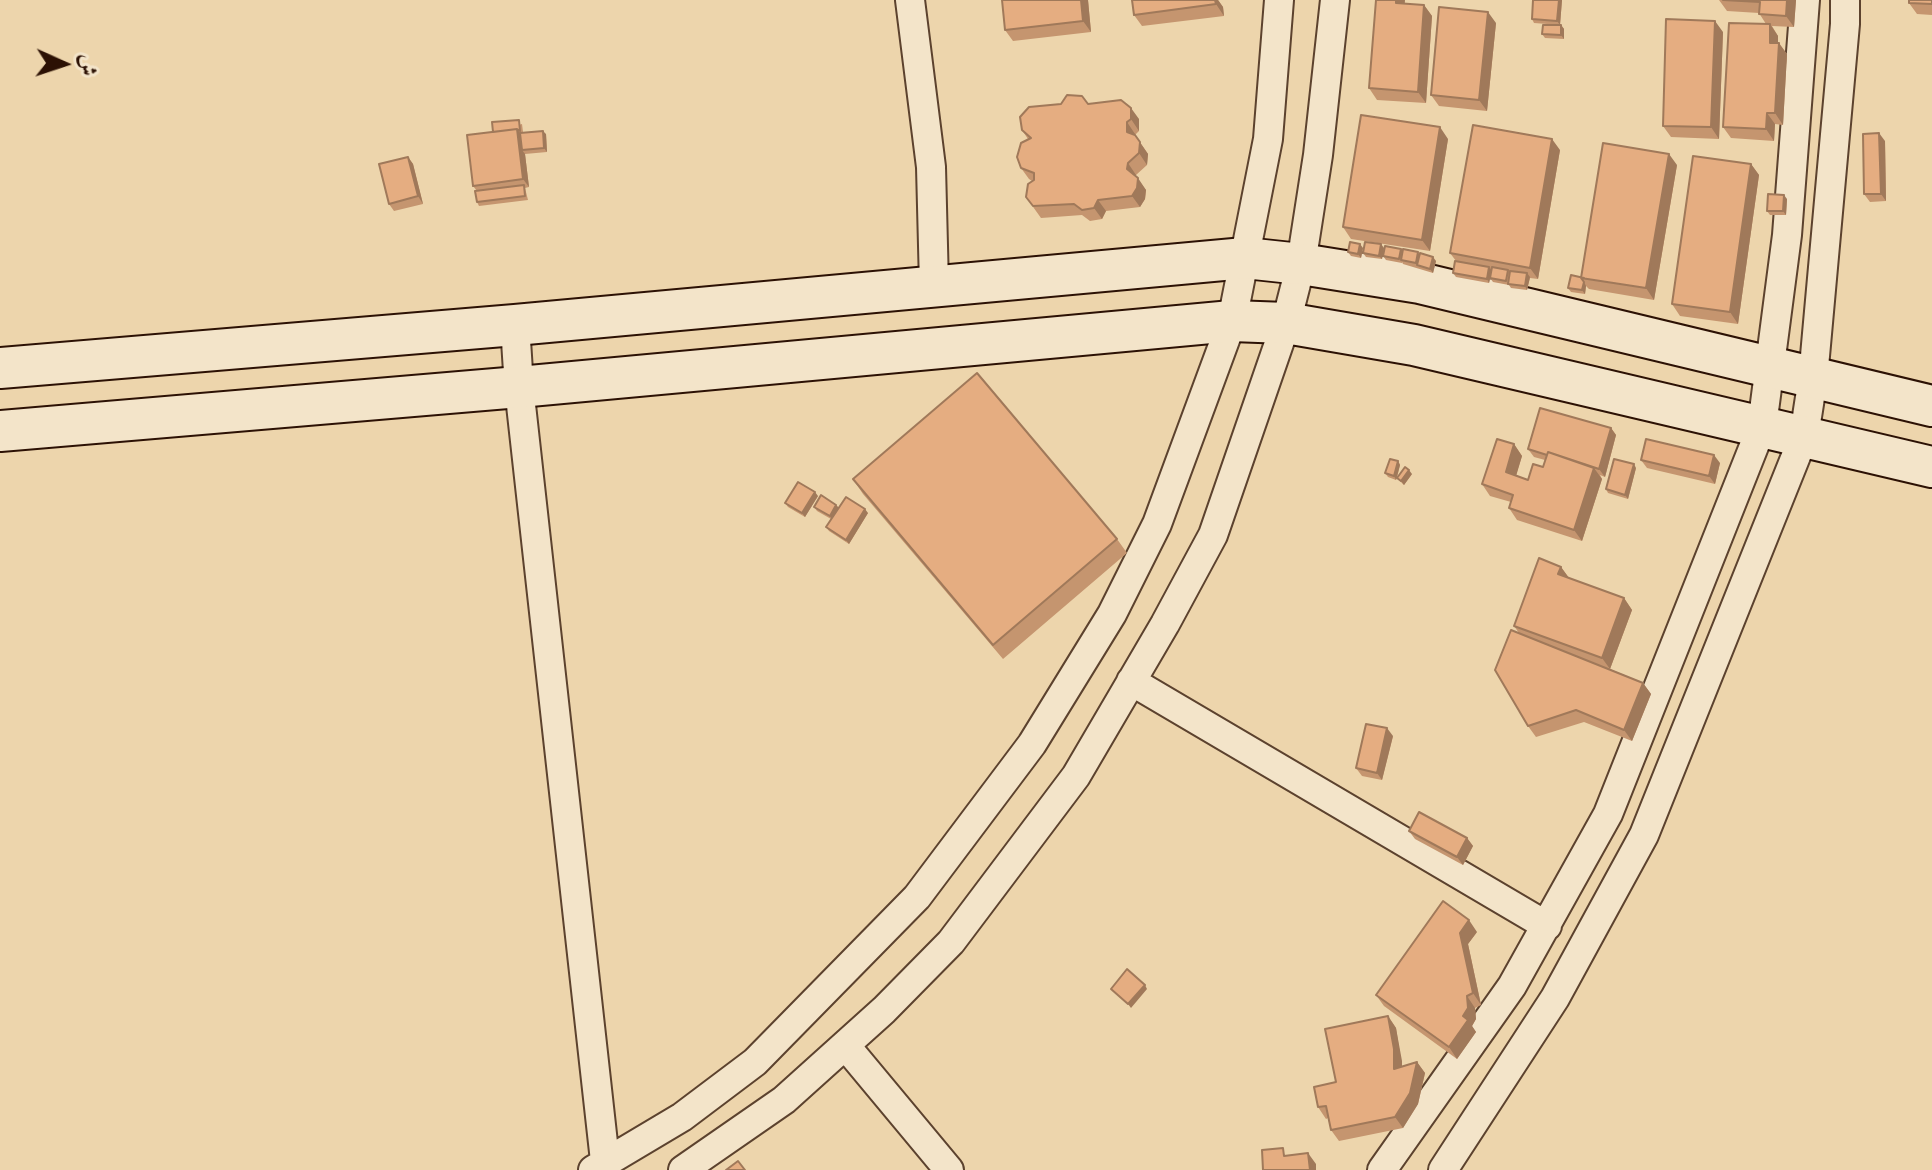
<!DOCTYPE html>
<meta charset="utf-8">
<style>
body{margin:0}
#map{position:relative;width:1932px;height:1170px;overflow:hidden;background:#edd5ac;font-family:"Libre Caslon Text",Amiri,serif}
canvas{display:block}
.north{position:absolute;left:24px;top:24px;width:80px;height:80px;-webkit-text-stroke:6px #f3e4c9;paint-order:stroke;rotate:93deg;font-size:22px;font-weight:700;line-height:32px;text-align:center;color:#2c1104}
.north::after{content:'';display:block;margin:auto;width:28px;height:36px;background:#2c1104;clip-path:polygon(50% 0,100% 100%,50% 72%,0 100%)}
</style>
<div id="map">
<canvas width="1932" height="1170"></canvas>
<div class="north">ش</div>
</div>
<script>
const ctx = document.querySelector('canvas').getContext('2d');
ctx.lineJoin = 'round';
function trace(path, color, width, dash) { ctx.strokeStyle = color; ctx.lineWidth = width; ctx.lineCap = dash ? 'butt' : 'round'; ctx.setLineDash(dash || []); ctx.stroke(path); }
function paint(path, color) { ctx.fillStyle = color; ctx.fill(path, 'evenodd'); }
const street = new Path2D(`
 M910,0L931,167L934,285
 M515,325L519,387L606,1170
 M1131,681L1547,926
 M845,1045L949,1170
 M593,1170L682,1117L755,1062L917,897L1032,744L1112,614L1157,524L1232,321L1268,139L1279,0
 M683,1170L784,1100L884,1010L951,942L1076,776L1165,624L1213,535L1286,323L1301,264L1318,155L1335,0
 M1382,1170L1512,986L1608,814L1762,426L1787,235L1805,0
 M1443,1170L1555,998L1644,835L1804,436L1813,378L1845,24V0`);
const secondary = new Path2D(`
 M0,368L515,325L1245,258L1301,264L1420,283L1932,406
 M0,431L519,387L1232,321L1286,323L1414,345L1932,467`);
const wall = new Path2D(`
 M1002,0H1088L1091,32L1013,41L1005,30Z
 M1132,0H1218L1223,7L1224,16L1142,26L1134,15Z
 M1533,0H1562L1560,25L1534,23L1532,19Z
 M1719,0H1796L1794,27L1772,26L1778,36V43L1787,54L1783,125L1775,124L1774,141L1731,138L1723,127L1766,24L1759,13L1727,11Z
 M1932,0V15L1917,14L1909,3Z
 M1404,4L1424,5L1432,16L1426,103L1377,100L1369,88Z
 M1496,23L1487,111L1439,106L1431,95Z
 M1561,25L1564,29V39L1545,38L1542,34Z
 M1723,32L1719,139L1671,137L1663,126Z
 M1088,104L1139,119V131L1135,135L1148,154L1147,165L1136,175V177L1146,190L1145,199L1140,207L1106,211L1102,219L1090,221L1082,215L1041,218L1026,197L1032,181L1029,179L1021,168L1028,139L1022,130Z
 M522,124L523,132L546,134L547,152L525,154L529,187L525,188L528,200L479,206L477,202V191L473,186L493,132Z
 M1448,139L1430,251L1351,239L1343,227Z
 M1885,141L1886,201L1870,202L1864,194Z
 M1560,150L1538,279L1530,278L1527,290L1511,288L1509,285L1493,282L1490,278L1489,283L1456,277L1453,273L1456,261L1450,253Z
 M408,157L413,164L423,204L394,211L389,204Z
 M1751,164L1759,175L1738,324L1680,316L1672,304Z
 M1677,165L1654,300L1589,289L1586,286L1585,294L1571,292L1568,288L1581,277Z
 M1787,199L1786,215H1770L1767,211Z
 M1363,248L1361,258L1351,256L1348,252Z
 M1384,248L1382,259L1366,257L1363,253Z
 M1403,251L1420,254L1436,261L1433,273L1403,264L1402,262V263L1386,260L1383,256Z
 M1611,428L1616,435L1605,477L1600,475L1602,479L1582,541L1517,520L1509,508L1511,502L1490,496L1482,484L1514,444L1522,456L1516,475L1528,480L1543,467L1545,460L1534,457L1528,449Z
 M1641,460L1720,463L1715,484L1647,468Z
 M1398,461L1400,465L1397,478L1412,474L1404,485L1397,478L1396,480L1388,477L1385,473Z
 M1636,468L1628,499L1608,493L1606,489Z
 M853,479L1117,539L1127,553L1003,659L863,494Z
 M818,496L805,517L788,507L785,503Z
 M836,505L839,508L868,513L849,544L829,531L826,527L831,519L817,511L814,507Z
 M1561,567L1569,578L1624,598L1632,610L1610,669L1643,683L1651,694L1632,741L1584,722L1536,737L1528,726L1519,633L1514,626Z
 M1393,736L1382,780L1362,776L1356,768Z
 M1409,831L1467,838L1473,846L1463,865L1415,839Z
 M1477,932L1468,944L1481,1005L1475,1008L1476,1019L1472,1026L1476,1032L1457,1059L1384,1006L1376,995Z
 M1388,1016L1396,1028L1402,1067L1417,1062L1425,1073L1418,1104L1403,1128L1339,1141L1331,1130L1328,1118L1326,1119L1318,1107Z`);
const shadedWall = new Path2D(`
 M1081,0H1088L1091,32L1083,21Z
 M1215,0H1218L1223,7L1224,16L1216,4Z
 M1396,0H1405L1404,14L1396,3Z
 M1559,0H1562L1560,25L1557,21Z
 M1787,0H1796L1794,27L1786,16Z
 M1424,5L1432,16L1426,103L1418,92Z
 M1488,12L1496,23L1487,111L1479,100Z
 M1715,21L1723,32L1719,139L1711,127Z
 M1770,24L1778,36V54L1770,43Z
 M1561,25L1564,29V39L1561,35Z
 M1779,43L1787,54L1783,125L1775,113Z
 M1131,108L1139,119V131L1131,119Z
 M1767,113L1775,124L1774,141L1766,129Z
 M1127,122L1135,134V143L1127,132Z
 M1440,127L1448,139L1430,251L1422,240Z
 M517,129L523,137L522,150L525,154L529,187L523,179Z
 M543,131L546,134L547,152L544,148Z
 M1879,133L1885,141L1886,201L1881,194Z
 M1135,135L1148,154L1147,165L1139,153Z
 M1552,139L1560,150L1538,279L1530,268Z
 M1669,154L1677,165L1654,300L1646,288Z
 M408,157L413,164L423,204L418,196Z
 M1128,163L1136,175L1135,180L1127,169Z
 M1751,164L1759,175L1738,324L1730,312Z
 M1138,178L1146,190L1145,199L1140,207L1132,196Z
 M1784,195L1787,199L1786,215L1783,211Z
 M1098,200L1106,211L1102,219L1094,208Z
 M1360,244L1363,248L1361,258L1358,254Z
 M1381,244L1384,248L1382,259L1379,256Z
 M1433,257L1436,261L1433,273L1430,269Z
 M1489,267L1492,271L1489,283L1487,279Z
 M1527,273L1530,277L1527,290L1525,286Z
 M1584,282L1586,286L1585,294L1582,290Z
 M1611,428L1616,435L1605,477L1599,469Z
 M1514,444L1522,456L1514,483L1506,472Z
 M1714,455L1720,463L1715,484L1709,476Z
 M1398,461L1400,465L1396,480L1394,476Z
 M1634,464L1636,468L1628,499L1625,495Z
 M1594,468L1602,479L1582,541L1574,530Z
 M1409,470L1412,474L1404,485L1401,481Z
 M815,492L818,496L805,517L802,513Z
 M836,505L839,508L832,520L830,516Z
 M865,509L868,513L849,544L846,540Z
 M1561,567L1569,578L1558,574Z
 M1624,598L1632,610L1610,669L1602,658Z
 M1643,683L1651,694L1632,741L1624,730Z
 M1387,728L1393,736L1382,780L1377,773Z
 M1467,838L1473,846L1463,865L1457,857Z
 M1469,920L1477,932L1468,944L1481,1005L1473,993L1460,933Z
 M1145,985L1147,989L1131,1008L1128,1004Z
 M1467,996L1475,1008L1476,1019L1472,1026L1476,1032L1457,1059L1449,1047L1463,1016Z
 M1388,1016L1396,1028L1402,1061V1081L1394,1069Z
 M1417,1062L1425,1073L1418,1104L1403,1128L1395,1117Z
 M1308,1153L1316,1164V1170H1310Z`);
const building = new Path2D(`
 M1002,0H1081L1083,21L1005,30Z
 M1132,0H1215L1216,4L1134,15Z
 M1376,0H1396V3L1424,5L1418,92L1369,88Z
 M1533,0H1559L1557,21L1532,19Z
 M1723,0H1787L1786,16L1759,14L1760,2Z
 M1909,0H1932V4L1909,3Z
 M1439,7L1488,12L1479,100L1431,95Z
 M1666,19L1715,21L1711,127L1663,126Z
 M1729,23L1770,24V43H1779L1775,113H1767L1766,129L1723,127Z
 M1543,25H1561V35L1542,34Z
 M1067,95L1082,96L1088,104L1121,100L1131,108V119L1127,122V132L1135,135L1140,142L1139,153L1128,163L1127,169L1138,178L1137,188L1132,196L1098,200L1094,208L1082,210L1074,204L1033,206L1026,197L1028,184L1034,180V173L1021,168L1017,157L1021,143L1031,138L1022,130L1020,117L1029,107L1061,104Z
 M1361,115L1440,127L1422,240L1343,227Z
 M519,120L520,131L517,129L493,132L492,122Z
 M1473,125L1552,139L1530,268L1450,253Z
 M517,129L523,179L473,186L467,135Z
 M543,131L544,148L522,150L520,133Z
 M1879,133L1881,194H1864L1863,134Z
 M1603,143L1669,154L1646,288L1581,278Z
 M1693,156L1751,164L1730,312L1672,304Z
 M408,157L418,196L389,204L379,164Z
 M524,185L525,196L477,202L475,191Z
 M1768,194L1784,195L1783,211H1767Z
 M1350,242L1360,244L1358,254L1348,252Z
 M1365,242L1381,244L1379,256L1363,253Z
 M1385,246L1401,249L1399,259L1383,256Z
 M1403,249L1418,252L1416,263L1401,260Z
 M1420,253L1433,257L1430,269L1417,265Z
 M1455,261L1489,267L1487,279L1453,273Z
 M1492,267L1508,270L1506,281L1490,278Z
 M1510,271L1527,273L1525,286L1508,284Z
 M1571,275L1584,278H1581L1584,282L1582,290L1568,288Z
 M977,373L1117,539L993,645L853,479Z
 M1540,408L1611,428L1599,469L1548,452L1547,455L1528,449Z
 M1497,439L1514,444L1506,472L1528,480L1533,464L1543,467L1548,452L1594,468L1574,530L1509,508L1513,495L1482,484Z
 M1646,439L1714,455L1709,476L1641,460Z
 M1390,459L1398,461L1394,476L1385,473Z
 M1614,459L1634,464L1625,495L1606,489Z
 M1405,467L1409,470L1401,481L1397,478Z
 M798,482L815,492L802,513L785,503Z
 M821,495L836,505L830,516L814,507Z
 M846,497L865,509L846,540L826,527Z
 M1539,558L1561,567L1558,574L1624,598L1602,658L1514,626Z
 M1511,630L1643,683L1624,730L1576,710L1528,726L1495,670Z
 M1366,724L1387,728L1377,773L1356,768Z
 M1419,812L1467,838L1457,857L1409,831Z
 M1443,901L1469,920L1460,933L1473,993L1467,996L1468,1008L1463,1016L1468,1020L1449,1047L1376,995Z
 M1127,969L1145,985L1128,1004L1111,989Z
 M1388,1016L1394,1049V1069L1417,1062L1410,1093L1395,1117L1331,1130L1326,1106L1318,1107L1314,1087L1336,1082L1325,1029Z
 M1283,1148L1284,1156L1308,1153L1310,1170H1263L1262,1150Z
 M738,1161L745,1170H726Z`);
trace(street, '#5c422e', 32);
trace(secondary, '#2c1104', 44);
trace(street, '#f3e4c9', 28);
trace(secondary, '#f3e4c9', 40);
paint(wall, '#c5956f');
paint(shadedWall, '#a0795a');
paint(building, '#e5ad81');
trace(building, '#a0795a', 2);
</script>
